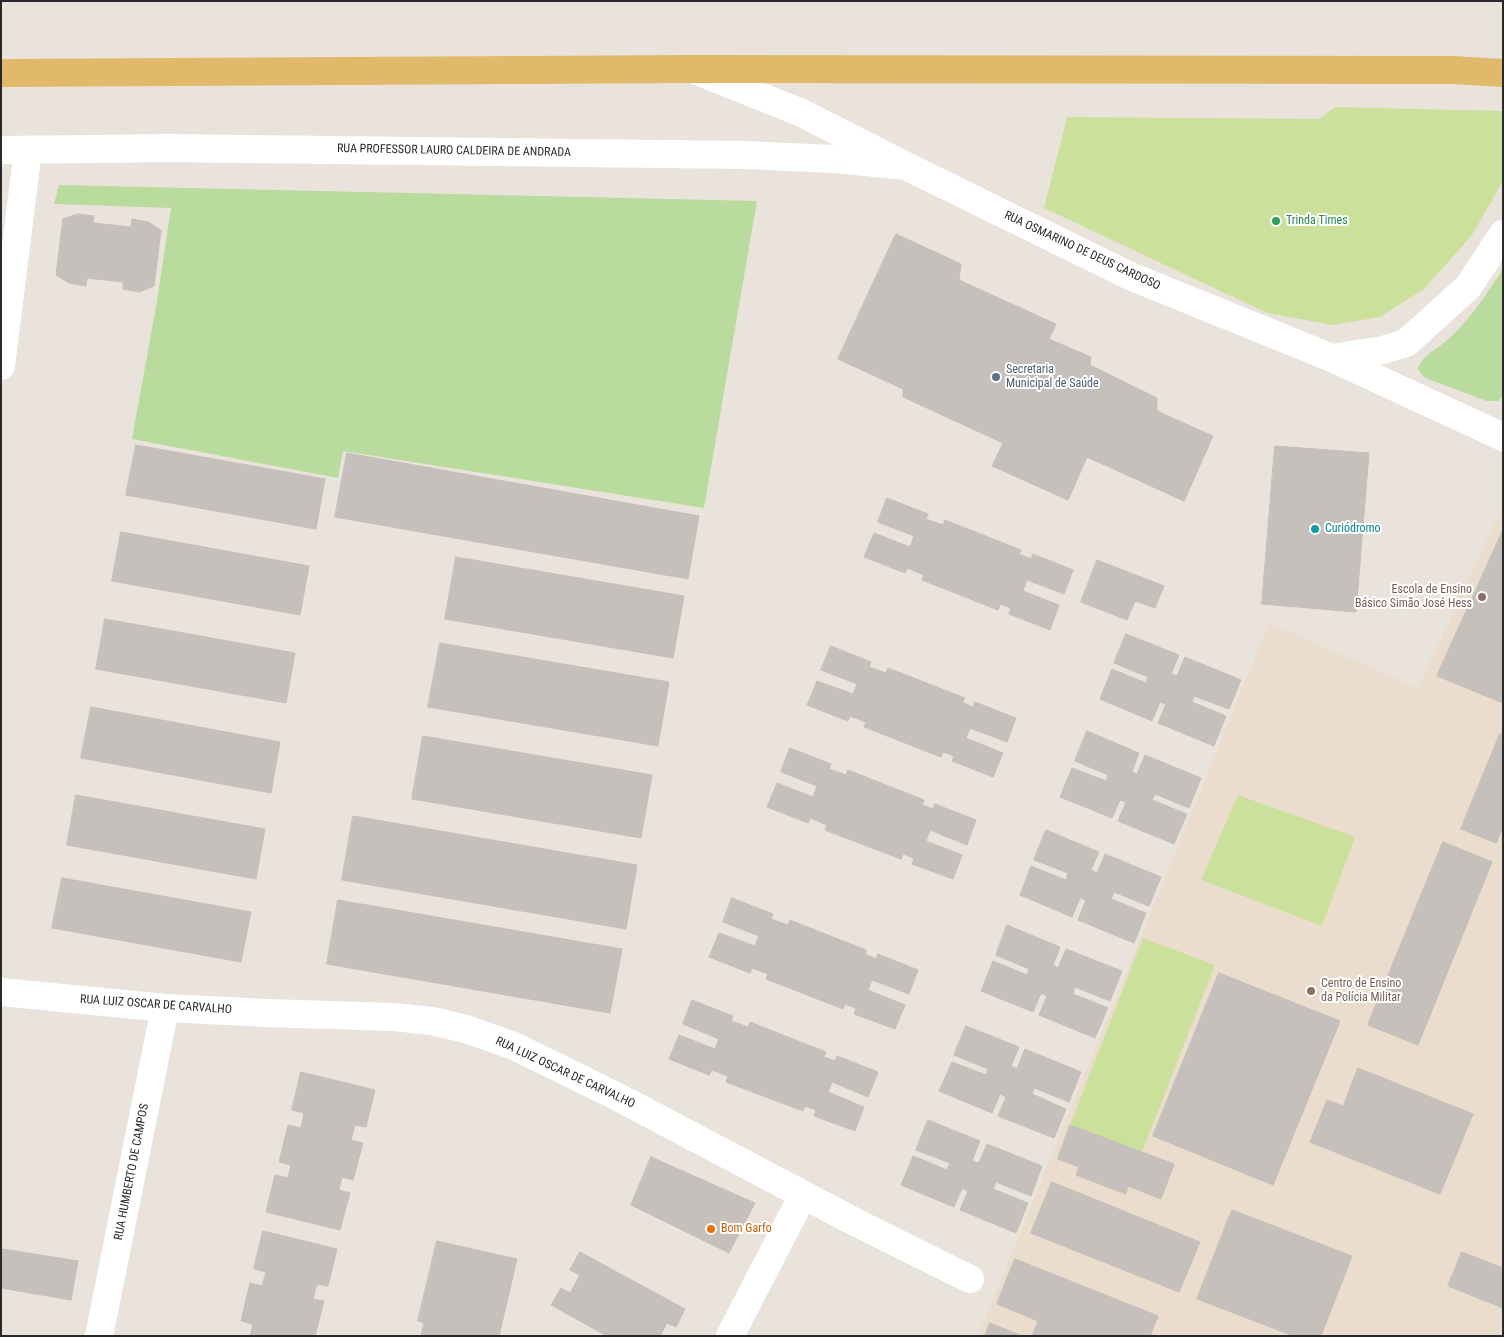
<!DOCTYPE html>
<meta charset="utf-8">
<style>
body{margin:0}
#map{position:relative;width:1504px;height:1337px;overflow:hidden;background:#eae3dc;font-family:"Roboto Condensed",sans-serif}
canvas{display:block}
.frame{position:absolute;inset:0;border:2px solid #292929;pointer-events:none}
</style>
<div id="map">
<canvas width="1504" height="1337"></canvas>
<div class="frame"></div>
</div>
<script>
const ctx = document.querySelector('canvas').getContext('2d');
ctx.lineJoin = 'round';
function paint(path, color) { ctx.fillStyle = color; ctx.fill(path, 'evenodd'); }
function trace(path, color, width, dash) { ctx.strokeStyle = color; ctx.lineWidth = width; ctx.lineCap = dash ? 'butt' : 'round'; ctx.setLineDash(dash || []); ctx.stroke(path); }
function label(font, color, halo, rows, align = 'center') {
  ctx.font = font + ' "Roboto Condensed",sans-serif'; ctx.lineWidth = 4; ctx.setLineDash([]); ctx.textBaseline = 'middle'; ctx.strokeStyle = halo; ctx.fillStyle = color; for (const [text, x, y, turn = 0] of rows) {
    ctx.save(); ctx.translate(x, y); ctx.rotate((+turn || 0) * Math.PI / 180); ctx.textAlign = isNaN(turn) ? turn : align; if (halo) ctx.strokeText(text, 0, 0); ctx.fillText(text, 0, 0); ctx.restore();
  }
}
const education = new Path2D(`
 M1503,506V1336H978L1269,623L1418,688Z`);
const green = new Path2D(`
 M59,185L757,201L704,508L343,451L338,478L132,439L156,307L171,208L54,204Z
 M1503,269V396L1498,401H1487L1425,378L1418,370C1422,356 1430,354 1441,345C1467,325 1485,296 1503,269Z`);
const pitch = new Path2D(`
 M1335,107L1503,111V181L1472,235L1424,289L1380,317L1332,325L1267,313L1044,208L1067,117L1319,119Z
 M1238,795L1355,837L1322,926L1201,880Z
 M1143,938L1215,965L1142,1152L1070,1125Z`);
const building = new Path2D(`
 M78,214L94,216L93,223L131,227L132,219L148,222L161,230L154,286L139,292L123,289V282L87,278L86,286L69,283L56,275L63,219Z
 M896,234L961,264L959,280L1056,324L1049,339L1091,357L1090,365L1157,398V411L1213,436L1184,501L1087,457L1068,500L992,466L1003,443L903,397V389L838,359Z
 M136,445L325,479L316,529L126,495Z
 M1275,446L1369,453L1356,612L1262,604Z
 M347,453L699,516L688,579L335,517Z
 M887,498L928,514L926,519L943,525L945,520L1021,550L1019,554L1031,559L1033,554L1073,570L1064,594L1027,580L1023,591L1059,605L1050,630L1009,614L1011,608L1000,604L998,610L922,580L924,575L907,568L905,573L864,557L874,533L910,547L914,536L878,522Z
 M1503,530V703L1437,676Z
 M121,532L309,566L300,615L112,581Z
 M456,557L684,596L673,658L445,619Z
 M1097,560L1164,586L1155,608L1135,601L1127,620L1081,602Z
 M105,619L295,653L286,703L96,669Z
 M1126,634L1179,655L1171,674L1177,676L1185,657L1241,680L1229,709L1194,696L1192,702L1226,716L1214,746L1158,723L1166,704L1160,702L1152,721L1100,699L1112,669L1146,683L1148,677L1114,663Z
 M440,643L669,682L658,746L428,707Z
 M831,646L871,662L869,667L886,673L888,668L965,698L962,702L973,707L975,702L1016,718L1007,742L970,728L966,738L1003,753L993,777L952,761L954,756L943,752L941,757L864,727L866,722L850,716L848,721L807,705L817,681L853,694L857,684L821,670Z
 M91,707L280,742L271,793L81,758Z
 M1087,731L1139,753L1132,772L1137,774L1145,755L1201,778L1189,808L1155,794L1152,800L1187,814L1174,844L1118,821L1126,802L1120,800L1112,818L1060,797L1072,768L1106,781L1108,775L1075,761Z
 M1500,734L1503,735V827L1496,843L1461,829Z
 M423,736L652,775L641,838L412,799Z
 M790,748L831,764L829,769L846,775L848,770L924,800L922,805L933,809L935,804L976,820L967,845L930,830L926,841L962,855L953,879L912,864L914,858L903,854L901,859L825,830L827,825L810,818L808,823L767,807L777,783L813,797L817,786L781,772Z
 M76,795L265,829L256,879L67,845Z
 M353,816L637,865L626,929L342,880Z
 M1046,830L1099,852L1091,870L1097,873L1105,854L1161,877L1149,906L1114,892L1111,899L1146,913L1134,943L1078,920L1086,900L1080,898L1072,917L1020,895L1031,866L1066,880L1068,873L1034,860Z
 M1443,842L1492,862L1418,1045L1368,1025Z
 M62,878L251,912L241,962L52,928Z
 M732,898L773,914L771,919L788,925L790,920L866,950L865,954L876,959L878,954L918,970L909,994L872,980L868,990L905,1005L895,1029L854,1014L856,1008L845,1004L843,1009L766,979L768,974L752,968L750,973L709,957L719,933L755,946L759,936L723,922Z
 M338,900L622,949L610,1013L327,964Z
 M1007,925L1060,947L1053,965L1058,968L1066,949L1122,971L1110,1001L1075,987L1073,994L1108,1008L1095,1038L1039,1015L1047,996L1041,993L1033,1012L981,991L993,961L1027,975L1029,969L996,955Z
 M1219,973L1340,1021L1273,1185L1153,1136Z
 M692,1000L733,1016L731,1021L748,1027L750,1022L826,1052L824,1057L835,1061L837,1056L878,1072L868,1097L832,1082L828,1092L864,1107L855,1131L814,1116L816,1110L805,1106L803,1111L726,1082L728,1076L712,1070L709,1075L669,1059L679,1035L715,1049L719,1039L683,1024Z
 M966,1026L1019,1047L1011,1066L1017,1069L1025,1049L1081,1072L1069,1102L1034,1088L1032,1094L1066,1109L1054,1138L998,1116L1006,1097L1000,1094L992,1113L939,1091L952,1062L986,1075L988,1069L954,1055Z
 M1358,1068L1473,1114L1440,1194L1310,1142L1327,1100L1343,1106Z
 M301,1072L375,1090L366,1127L355,1125L351,1140L363,1143L353,1180L342,1177L339,1190L350,1193L340,1230L266,1212L275,1175L288,1178L291,1165L279,1162L288,1125L301,1128L304,1113L292,1110Z
 M928,1120L980,1141L972,1161L979,1163L987,1144L1042,1166L1031,1196L996,1182L993,1189L1028,1203L1016,1233L960,1210L968,1191L962,1188L954,1207L901,1185L913,1156L947,1170L950,1163L916,1150Z
 M1070,1125L1174,1164L1161,1199L1128,1186L1126,1194L1076,1175L1079,1167L1058,1159Z
 M651,1157L755,1203L729,1253L631,1205Z
 M1052,1182L1200,1242L1179,1292L1031,1233Z
 M1232,1210L1352,1256L1321,1336H1294L1197,1299Z
 M263,1231L337,1249L328,1286L317,1284L313,1299L324,1301L315,1336H250L253,1324L241,1321L250,1283L262,1286L266,1272L254,1269Z
 M437,1241L517,1259L499,1336H421L424,1323L418,1321Z
 M3,1249L78,1261L71,1300L1,1288V1258Z
 M580,1252L685,1309L676,1327L667,1323L660,1336H607L551,1305L561,1288L570,1293L580,1275L570,1270Z
 M1462,1252L1503,1268V1308L1448,1286Z
 M1015,1259L1158,1316L1150,1336H1032L1038,1321L997,1304Z
 M990,1323L1022,1336H985Z`);
const street = new Path2D(`
 M1,366L28,150
 M1,992L165,1008L267,1013L394,1017L432,1021L466,1029L514,1046L616,1096L855,1222L970,1279
 M99,1336L165,1008
 M730,1336L803,1195`);
const secondary = new Path2D(`
 M692,69L802,113L906,166L1130,276L1332,358L1503,437
 M1,150L169,148L744,155L835,159L906,166
 M1332,358L1383,350L1406,343L1468,287L1503,234`);
const primary = new Path2D(`
 M1,73L692,69L1453,70L1503,73`);
const markers = [
 [1276,221,5,"#2e9e5b"],
 [996,377,5,"#5c6f8a"],
 [1315,529,5,"#0f9aa8"],
 [1482,597,5,"#8d6e63"],
 [1311,991,5,"#8d6e63"],
 [711,1229,5,"#e8710a"]
];
const streetNames = [
 ["RUA PROFESSOR LAURO CALDEIRA DE ANDRADA",454,151,1],
 ["RUA OSMARINO DE DEUS CARDOSO",1082,251,25],
 ["RUA LUIZ OSCAR DE CARVALHO",156,1005,4],
 ["RUA LUIZ OSCAR DE CARVALHO",565,1073,25],
 ["RUA HUMBERTO DE CAMPOS",132,1172,-79]
];
const leisureNames = [
 ["Trinda Times",1286,221]
];
const serviceNames = [
 ["Secretaria",1006,370],
 ["Municipal de Saúde",1006,384]
];
const cultureNames = [
 ["Curiódromo",1325,529]
];
const educationNames = [
 ["Escola de Ensino",1472,590],
 ["Básico Simão José Hess",1472,604],
 ["Centro de Ensino",1321,984,"left"],
 ["da Polícia Militar",1321,998,"left"]
];
const foodNames = [
 ["Bom Garfo",721,1229]
];
paint(education, '#eaddcd');
paint(green, '#b9db9e');
paint(pitch, '#cbe19b');
paint(building, '#c5c0bc');
trace(building, '#c5beb6', 1);
trace(street, '#fff', 28);
trace(secondary, '#fff', 28);
trace(primary, '#e1b96a', 28);
for (const [x, y, r, color] of markers) { const dot = new Path2D(); dot.arc(x, y, r, 0, 2 * Math.PI); ctx.fillStyle = color; ctx.fill(dot); trace(dot, '#fff', 2); }
label('12px', '#292929', '#fff', streetNames);
label('12px', '#27864d', '#fff', leisureNames, 'left');
label('12px', '#4e5e75', '#fff', serviceNames, 'left');
label('12px', '#0d838f', '#fff', cultureNames, 'left');
label('12px', '#785e54', '#fff', educationNames, 'right');
label('12px', '#c56008', '#fff', foodNames, 'left');
</script>
